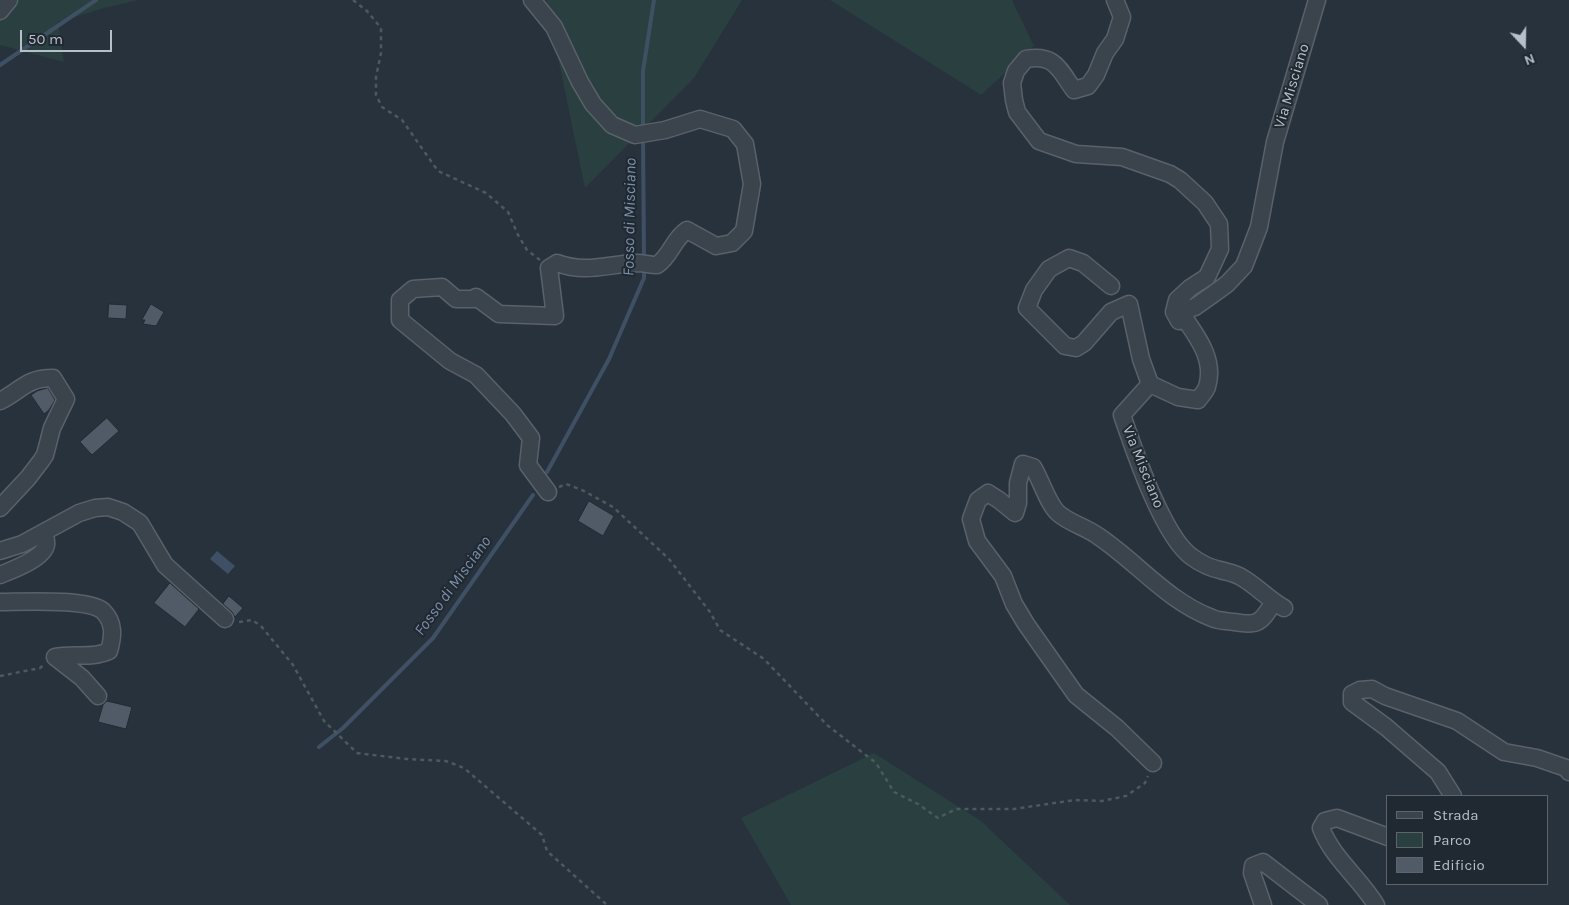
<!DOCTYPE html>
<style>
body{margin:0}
#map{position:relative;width:1569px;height:905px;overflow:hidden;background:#27323d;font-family:Karla,sans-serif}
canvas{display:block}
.legend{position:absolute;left:1386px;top:795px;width:162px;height:90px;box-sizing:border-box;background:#202832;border:1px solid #5c646e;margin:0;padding:6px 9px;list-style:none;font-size:15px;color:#b7bfc8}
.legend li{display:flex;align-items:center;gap:10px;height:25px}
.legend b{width:25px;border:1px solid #5c646e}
.north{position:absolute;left:1499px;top:20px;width:50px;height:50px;-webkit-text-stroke:4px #202832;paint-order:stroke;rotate:159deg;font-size:14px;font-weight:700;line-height:20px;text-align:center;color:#b7bfc8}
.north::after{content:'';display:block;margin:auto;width:18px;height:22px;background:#b7bfc8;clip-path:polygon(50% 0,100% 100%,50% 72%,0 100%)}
.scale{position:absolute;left:20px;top:30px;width:92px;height:22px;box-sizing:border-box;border:2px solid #b7bfc8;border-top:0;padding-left:6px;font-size:15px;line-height:18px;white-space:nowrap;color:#b7bfc8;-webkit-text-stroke:4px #202832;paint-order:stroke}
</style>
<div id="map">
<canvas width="1569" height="905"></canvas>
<ul class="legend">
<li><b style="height:6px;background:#3b434d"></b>Strada</li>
<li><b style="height:14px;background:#2a3f3f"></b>Parco</li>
<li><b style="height:14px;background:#515b68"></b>Edificio</li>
</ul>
<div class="north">N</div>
<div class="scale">50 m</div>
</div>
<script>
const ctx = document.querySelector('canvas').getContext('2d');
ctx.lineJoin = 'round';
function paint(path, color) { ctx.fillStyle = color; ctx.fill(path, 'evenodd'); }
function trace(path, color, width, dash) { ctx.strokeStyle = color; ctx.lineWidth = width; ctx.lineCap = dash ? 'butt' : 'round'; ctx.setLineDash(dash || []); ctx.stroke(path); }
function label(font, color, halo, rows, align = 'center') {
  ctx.font = font + ' Karla,sans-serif'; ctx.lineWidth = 4; ctx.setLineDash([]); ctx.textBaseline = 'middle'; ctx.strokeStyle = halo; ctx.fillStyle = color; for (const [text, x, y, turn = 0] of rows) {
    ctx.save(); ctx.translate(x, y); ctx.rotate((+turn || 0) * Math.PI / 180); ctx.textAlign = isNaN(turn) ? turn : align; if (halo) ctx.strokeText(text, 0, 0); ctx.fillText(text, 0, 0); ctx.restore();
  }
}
const green = new Path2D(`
 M0,0H139L104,8L58,22L64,62L0,45Z
 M546,0H742L694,78L585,188Z
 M830,0H1012L1034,46L981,95Z
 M874,753L981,821L1070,905H791L741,818Z`);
const water = new Path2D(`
 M217,551L235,566L228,574L210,559Z`);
const stream = new Path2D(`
 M0,65L96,0
 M643,128V71L654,0
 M643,138L644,258
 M547,472L609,359L644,278V268
 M319,747L343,728L433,638L533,495`);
const building = new Path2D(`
 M109,304L127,305L126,319L108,318Z
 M151,304L164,312L156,326L143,324L145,320H142Z
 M48,388L55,400L49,410L44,414L31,395L37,391Z
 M107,418L119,431L92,455L80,442Z
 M589,501L614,516L603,536L578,521Z
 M170,583L199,609L185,627L154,603Z
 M229,596L243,608L235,617L232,612L223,604Z
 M107,701L132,707L126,729L98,722L103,705Z`);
const path = new Path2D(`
 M353,0L367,11L381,28V53L376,77V95L382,107L402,120L438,171L486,193L508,212L518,235L527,250L540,260
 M559,487L566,484L582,490L613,507L669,559L710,612L720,630L764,659L827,725L876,763L894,792L918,804L938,818L956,809H1014L1075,800L1102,801L1126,796L1145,783L1148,776
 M239,622L252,620L261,626L293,665L324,721L357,753L406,759L446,761L464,768L542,835L547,851L607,905
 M0,676L40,668L45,664`);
const minor = new Path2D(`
 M532,0L554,27L580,82L593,104L612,125L635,135L665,130L700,119L733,129L745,144L752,184L744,231L732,243L716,246L687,230C673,239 671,256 657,265C651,265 644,263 637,263C607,264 587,274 557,263L549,268L555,316L499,314L476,297L474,299H456L442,287L413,289L400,300V320L450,361L476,375L513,414L531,438L528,465L548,492
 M1115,0L1122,17L1115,39L1105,53L1096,75L1088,86L1074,90C1059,69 1055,54 1026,59L1016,71L1012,83L1014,100L1017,112L1039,141L1076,154L1122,157L1170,174L1180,180L1205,203L1219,224L1220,249L1207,277L1190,288L1177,300L1174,312L1179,321L1185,319
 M0,11L9,0
 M1111,286L1083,263L1069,258L1049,269L1034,290L1027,308L1065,346L1076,348L1084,343L1111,312L1129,304L1141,359L1150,384
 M0,401C22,390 26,378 53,378L66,399L52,428L45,455L41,461L28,478L0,508
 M0,551L22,544L79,513L95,508L108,507L123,512L140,523L165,565L225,619
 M0,575C12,570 43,559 46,545C47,541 45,537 44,533
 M0,602C21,602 88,598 103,611C115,623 113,637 109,651C92,659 73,653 55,657
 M1284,608C1269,600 1257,586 1241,577C1235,573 1227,572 1220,570C1211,568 1200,563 1192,557C1163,537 1134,450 1122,415L1150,384L1178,397L1198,400C1201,396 1205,392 1207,387C1215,361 1199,339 1185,319L1187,309L1195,307L1212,295L1227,284L1244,266L1259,227L1275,142L1317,0
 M55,657L82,678L98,696
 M1153,763L1117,728L1076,695L1026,624L1014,604L1003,576L977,541L971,519L978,500L988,493L999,500L1015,513L1018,503V483L1023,464L1033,467C1041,480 1048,504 1058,513C1069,523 1086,527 1098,536C1137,562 1167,601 1212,618C1218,621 1227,621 1234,622C1240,623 1251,625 1257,622C1264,619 1269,609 1274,602
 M1453,796L1438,772L1386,727L1352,702V694L1360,690L1372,689L1385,696L1457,721L1504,752L1537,758L1566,768L1569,772
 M1263,905L1252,873L1253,866L1263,862L1319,905
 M1376,905C1360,878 1333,859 1321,828L1325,821L1337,818L1388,837`);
const streetNames = [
 ["Via Misciano",1292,86,-73],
 ["Via Misciano",1143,467,68]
];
const waterNames = [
 ["Fosso di Misciano",630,217,-89],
 ["Fosso di Misciano",453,586,-54]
];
paint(green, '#2a3f3f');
paint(water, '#3f5064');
trace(stream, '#3f5064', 4);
paint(building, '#515b68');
trace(building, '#222a34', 1);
trace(minor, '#59616b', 19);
trace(path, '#495b5d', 2.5, [4, 4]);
trace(minor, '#3b434d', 16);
label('15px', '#b7bfc8', '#202832', streetNames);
label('italic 16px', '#7b90a8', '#202832', waterNames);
</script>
